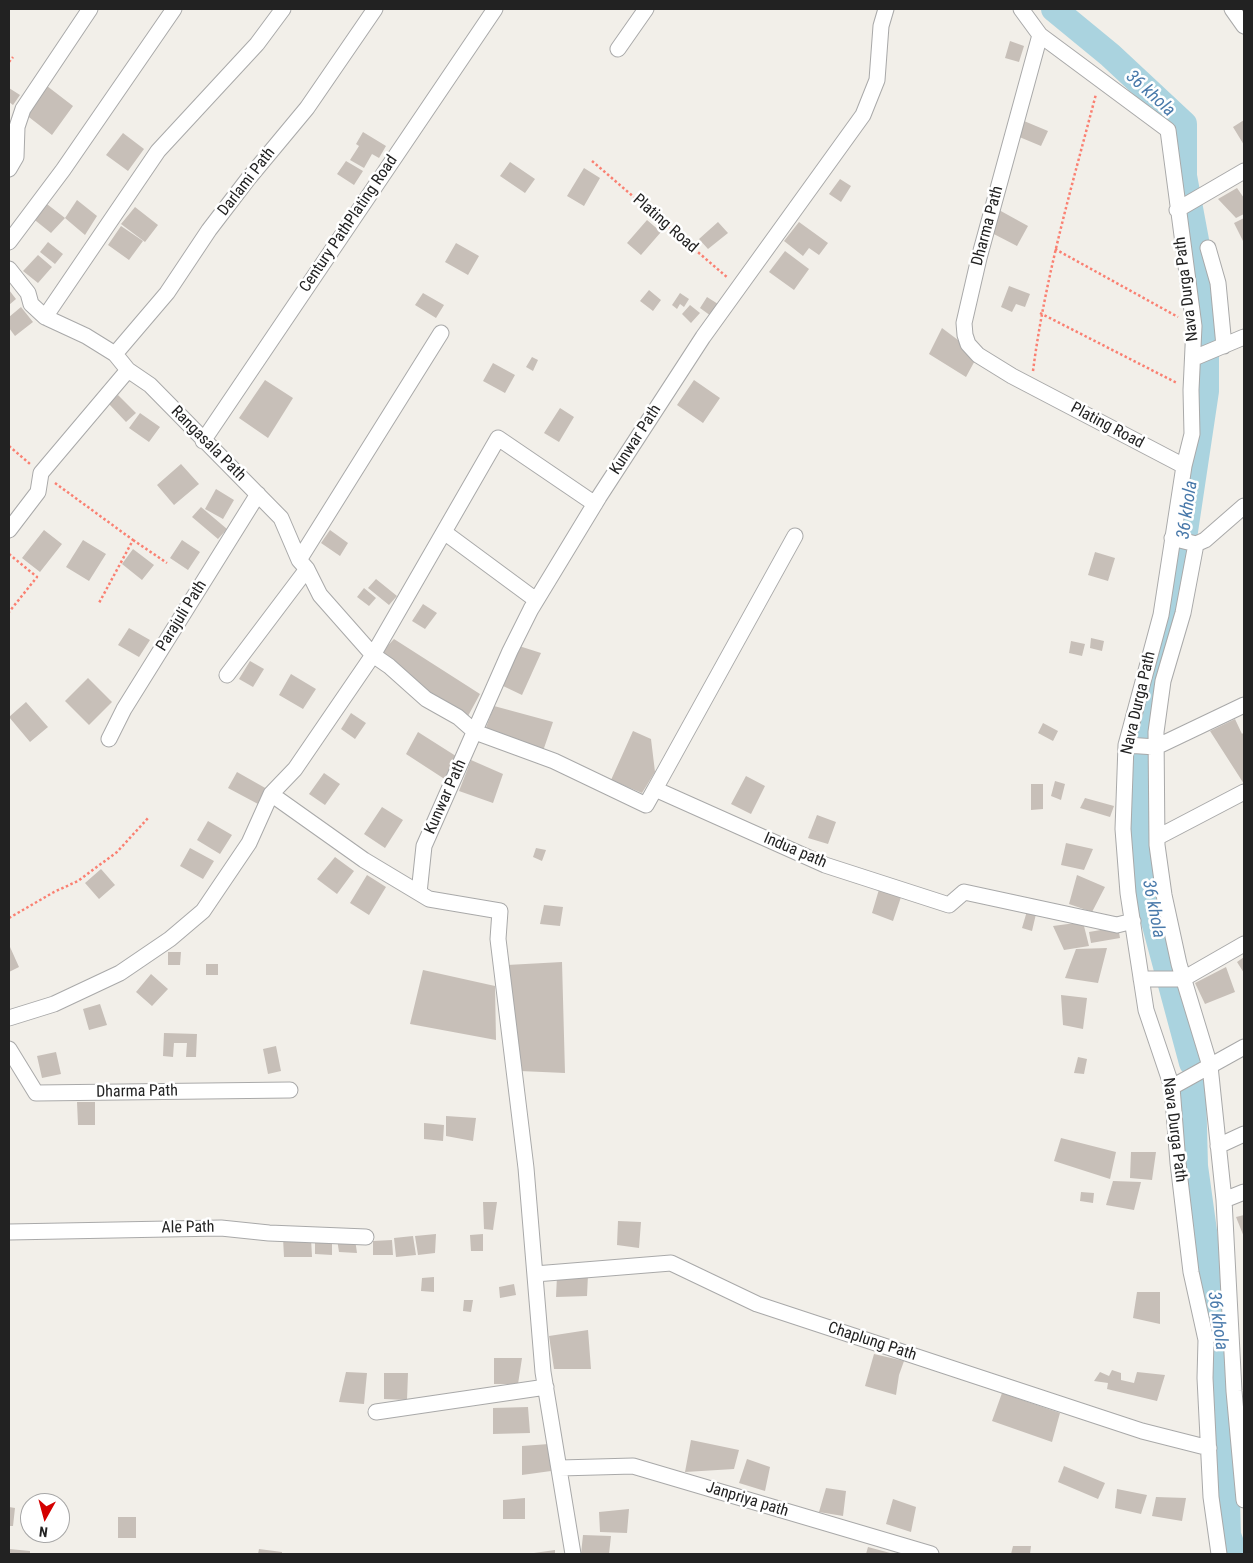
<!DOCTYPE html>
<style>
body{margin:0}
#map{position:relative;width:1253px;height:1563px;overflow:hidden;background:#f2efe9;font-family:"Roboto Condensed",sans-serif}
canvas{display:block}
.frame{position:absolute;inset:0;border:10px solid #222;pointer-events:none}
.north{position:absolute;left:20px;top:1493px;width:50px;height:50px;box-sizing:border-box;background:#fff;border:1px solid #a7a7a7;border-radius:50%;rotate:187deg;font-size:14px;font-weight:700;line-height:20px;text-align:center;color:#222}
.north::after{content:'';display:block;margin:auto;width:18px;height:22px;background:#d40000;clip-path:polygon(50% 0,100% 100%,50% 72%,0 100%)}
</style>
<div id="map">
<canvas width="1253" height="1563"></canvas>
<div class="frame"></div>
<div class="north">N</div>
</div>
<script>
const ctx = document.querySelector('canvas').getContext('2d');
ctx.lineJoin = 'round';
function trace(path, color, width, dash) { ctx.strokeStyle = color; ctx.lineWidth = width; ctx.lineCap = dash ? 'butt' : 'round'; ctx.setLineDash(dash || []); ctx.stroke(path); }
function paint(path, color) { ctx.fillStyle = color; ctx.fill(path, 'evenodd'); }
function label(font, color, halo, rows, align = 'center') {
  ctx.font = font + ' "Roboto Condensed",sans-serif'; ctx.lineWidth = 5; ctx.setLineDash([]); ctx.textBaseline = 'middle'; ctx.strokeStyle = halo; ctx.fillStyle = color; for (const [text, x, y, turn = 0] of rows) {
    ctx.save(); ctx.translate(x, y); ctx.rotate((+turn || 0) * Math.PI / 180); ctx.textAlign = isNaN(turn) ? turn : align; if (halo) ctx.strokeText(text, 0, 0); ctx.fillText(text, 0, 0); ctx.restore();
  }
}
const river = new Path2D(`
 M1054,9L1110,55L1184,124V176L1206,294V391L1172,618L1144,724L1140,822L1149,903L1192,1063
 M1193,1088L1195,1166L1223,1368L1228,1535L1235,1554`);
const building = new Path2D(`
 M1010,41L1024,46L1019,62L1005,58Z
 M47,86L73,106L52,135L25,114Z
 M9,88L20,95L13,105L9,102Z
 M1244,120V145L1233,127Z
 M1024,121L1048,131L1041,146L1017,136Z
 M363,132L386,146L379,158L372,154L364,168L350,160L359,146L356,144Z
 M123,133L144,149L128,171L106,155Z
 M346,161L363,171L354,185L337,174Z
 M510,162L535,179L525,193L500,176Z
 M584,168L600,178L584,206L567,196Z
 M840,179L851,186L841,202L829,194Z
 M1237,188L1244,198V214L1236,218L1218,199Z
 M77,200L97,216L85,235L65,218L51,233L31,217L43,201L65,218Z
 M135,207L158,225L145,242L121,224Z
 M999,210L1028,226L1017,246L988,231Z
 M1244,218V243L1234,223Z
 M647,220L661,232L641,255L627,243Z
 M718,222L728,233L708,249L699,239Z
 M799,222L828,243L819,255L809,248L803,256L784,241Z
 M121,226L143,241L129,260L108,245Z
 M48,242L63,254L55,264L40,252Z
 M456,243L479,256L468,275L445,262Z
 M785,251L809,269L794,290L769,272Z
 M38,255L52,267L38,283L23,271Z
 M1009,286L1030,294L1025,307L1016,304L1012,312L1001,307Z
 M9,290L16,299L9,305Z
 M649,290L661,300L653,311L640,301Z
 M423,293L444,305L436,318L415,305Z
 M680,293L689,299L684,307L680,304L677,309L672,305Z
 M707,297L718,304L711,316L700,308Z
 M690,305L700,313L691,323L682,314Z
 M21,307L33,322L15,336L9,328V317Z
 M942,328L978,355L966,377L929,354Z
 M532,357L538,360L533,371L526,367Z
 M493,363L515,375L505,393L483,381Z
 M265,380L293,398L268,438L239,418Z
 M694,380L720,398L703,423L677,405Z
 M118,395L136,413L126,422L109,404Z
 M560,408L574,417L559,442L544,433Z
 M140,413L160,427L149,442L129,428Z
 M181,464L199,484L174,505L157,485Z
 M216,489L234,500L223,519L205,509Z
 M201,507L227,529L218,539L192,517Z
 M44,530L62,544L40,572L22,558Z
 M330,530L348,543L340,556L321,543Z
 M83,540L106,554L89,581L66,567Z
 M182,540L200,552L188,570L170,558Z
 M133,549L154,565L142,580L122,564Z
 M1095,552L1115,558L1108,581L1088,575Z
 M376,579L397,596L389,605L368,588Z
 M364,588L376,598L369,606L357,597Z
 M423,604L437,613L425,629L412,621Z
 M129,628L150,640L139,657L118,645Z
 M1091,638L1104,641L1102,651L1090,648Z
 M394,639L480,694L468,716L434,698L379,655Z
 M1071,641L1085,644L1082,656L1069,653Z
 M519,646L541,653L522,695L501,685Z
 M250,661L264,669L253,687L239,679Z
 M291,674L316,689L303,709L279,695Z
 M88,678L112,702L89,725L65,701Z
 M26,702L48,727L30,742L9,717Z
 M494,706L553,722L543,751L484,733Z
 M351,713L366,723L355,739L341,729Z
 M1235,719L1242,734L1244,732V784L1210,731Z
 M1043,723L1058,731L1053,741L1038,733Z
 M633,731L651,739L655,772L642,793L611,780Z
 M418,732L459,758L446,780L406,754Z
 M471,760L503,774L493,803L459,791Z
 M237,772L267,789L258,804L228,788Z
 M324,773L340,784L325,805L309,794Z
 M746,776L765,786L751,814L731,804Z
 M1055,781L1065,784L1061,800L1051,796Z
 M1031,784H1043V809L1031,810Z
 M1085,798L1114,806L1110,817L1080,808Z
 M382,807L403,820L385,848L364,834Z
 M817,815L836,822L828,844L808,838Z
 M208,821L232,835L220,854L197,840Z
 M1066,843L1093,849L1084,870L1061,865Z
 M190,848L214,861L203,879L180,866Z
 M536,848L546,850L542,861L533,857Z
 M335,857L354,871L337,894L317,879Z
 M101,869L115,885L99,899L85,883Z
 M367,875L386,887L369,915L350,903Z
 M1077,875L1105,887L1092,912L1069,904Z
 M880,886L902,894L893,921L872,913Z
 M544,905L563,907L560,926L540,924Z
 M1027,911L1036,914L1032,931L1022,928Z
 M1083,922L1089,946L1064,950L1053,926Z
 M1118,927L1120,938L1091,943L1089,932Z
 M10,947L19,967L9,972V948Z
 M1107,948L1098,983L1065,978L1076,949Z
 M168,952H181L180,965H168Z
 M1244,957V973L1237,962Z
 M562,962L565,1073L520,1071L507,965Z
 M206,964H218V975H206Z
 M1226,967L1235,992L1205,1004L1195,983Z
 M423,970L495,986L496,1040L410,1024Z
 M151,974L168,989L152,1006L136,992Z
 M1061,995L1087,998L1083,1029L1063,1025Z
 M100,1004L107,1025L89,1030L83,1009Z
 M164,1033L197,1034L196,1057H186L187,1043H174L173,1057L163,1056Z
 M276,1046L281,1071L268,1074L263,1049Z
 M56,1052L61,1074L42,1078L37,1056Z
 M1078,1057L1087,1059L1084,1074L1074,1073Z
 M77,1102H95V1125H78Z
 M446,1116L476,1118L473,1141L446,1136Z
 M424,1123L444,1125L443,1141L424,1139Z
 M1061,1138L1116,1152L1110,1179L1054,1161Z
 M1131,1152H1156L1152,1180L1130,1178Z
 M1113,1181L1141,1182L1134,1210L1106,1205Z
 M1081,1192L1094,1193L1093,1203L1080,1201Z
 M483,1202H497L493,1230L484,1229Z
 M1244,1215V1237L1236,1217Z
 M618,1221L641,1222L639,1248L617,1245Z
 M436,1234L435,1253L418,1255L415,1236Z
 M483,1234V1251H471L470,1235Z
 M413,1236L416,1255L396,1257L394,1238Z
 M283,1238H311L312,1257H284Z
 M315,1238L332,1239V1255L315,1254Z
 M337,1239H355L357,1253L339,1252Z
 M392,1240L393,1255H373V1241Z
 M588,1275L587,1296L556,1297L557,1276Z
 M434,1277V1292L421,1291L422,1278Z
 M514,1284L516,1295L500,1298L499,1287Z
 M1137,1292H1160V1324L1133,1318Z
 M464,1300H473L471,1312L463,1311Z
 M588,1330L591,1369H554L549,1336Z
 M874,1354L904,1361L899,1375L896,1395L865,1386Z
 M494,1358H522L518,1384H494Z
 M1112,1370L1121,1373V1380L1134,1383L1137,1372L1165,1375L1157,1401L1107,1389L1108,1383L1094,1381L1100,1372L1109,1376Z
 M346,1372L367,1373L364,1404L339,1402Z
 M384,1373H408L407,1400L384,1399Z
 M1002,1393L1060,1413L1052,1442L992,1421Z
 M528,1407L530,1433L493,1434V1408Z
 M691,1440L739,1450L734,1469L685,1472Z
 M549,1444L551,1471L522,1475V1446Z
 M747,1459L770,1467L765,1491L739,1483Z
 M1064,1466L1105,1483L1098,1499L1058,1482Z
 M826,1488L846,1491L843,1516L819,1512Z
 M1117,1489L1147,1495L1141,1514L1115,1508Z
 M1156,1497L1186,1498L1182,1521L1152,1516Z
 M525,1498V1519H503V1500Z
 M893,1499L916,1507L911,1532L886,1524Z
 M9,1507L15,1508L13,1526H9Z
 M629,1509L627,1533L600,1532L599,1512Z
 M118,1517H136V1538H118Z
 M583,1535L611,1536L609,1554H581Z
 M1013,1546H1031L1030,1554H1011Z
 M868,1547L894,1554H866Z
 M9,1549L30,1551V1554H9Z
 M259,1549L282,1552V1554H258Z
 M555,1550V1554H534V1553Z`);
const path = new Path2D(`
 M9,62L13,57
 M592,161L728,278
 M1055,249L1178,317
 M1040,313L1177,383
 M1033,371C1045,277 1072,186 1096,94
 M9,446L30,464
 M55,483L133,540L99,603
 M133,540L167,563
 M9,554L37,577L9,612
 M9,918L54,892L78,881L117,852L149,817`);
const street = new Path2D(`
 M1021,9L1040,35L1168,130L1194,326L1191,390L1192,434L1184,466L1161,615L1126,745L1123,829L1128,893L1146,1010L1172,1087L1178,1163L1191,1272L1206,1340L1205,1378L1211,1497L1219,1554
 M1232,9L1244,26
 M1040,35L979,258L964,323L965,335L968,344L978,355L1012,376L1184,466
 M618,49L646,9
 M9,169L16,157L17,127L23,109L90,9
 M1177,210L1244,171
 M9,242L63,170L174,9
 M1208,248L1218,283L1224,346
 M9,269L28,293L31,304L45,317L86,336L115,354L128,370L150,385L281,518L299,560L307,569L320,595L373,655L389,666L426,699L458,717L475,732L554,761L646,805L655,789L825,865L949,905L964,892L1117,925L1133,921
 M45,317L158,151L257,44L283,9
 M115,354L167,293L209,230L248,179L307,108L375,9
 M1194,358L1244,337
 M203,441L495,9
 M9,530L38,492L41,473L128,370
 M444,532L536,600
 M1172,538L1196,544L1205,540L1244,506
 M1196,544L1183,613L1163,681L1156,732L1157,845L1164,895L1179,964L1210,1066L1224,1200L1234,1391L1244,1500
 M299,560L441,333
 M227,675L307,569
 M109,739L124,709L258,494
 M1126,745L1156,747L1244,705
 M655,789L795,536
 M271,794L364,860L429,899L500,911L498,939L526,1168L543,1372L573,1554
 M1158,837L1244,792
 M419,893L424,846L510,651L531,609L599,497L703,337L863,115L877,80L881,26L886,9
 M1141,979H1183L1244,944
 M9,1018L54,1004L120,973L170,939L203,911L249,843L271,794L295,769L373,655L498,438L595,504
 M9,1049L36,1093L290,1090
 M1172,1087L1244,1047
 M1218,1146L1244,1134
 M1224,1200L1244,1192
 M9,1232L221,1228L269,1233L366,1237
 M535,1274L671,1263L757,1304L1142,1431L1209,1448
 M376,1412L546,1387
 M560,1468L633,1466L931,1554`);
const streetNames = [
 ["Darlami Path",247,182,-52],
 ["Century PathPlating Road",349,224,-56],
 ["Plating Road",665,224,41],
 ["Dharma Path",988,226,-75],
 ["Nava Durga Path",1187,289,-97],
 ["Plating Road",1107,426,28],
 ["Kunwar Path",636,440,-57],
 ["Rangasala Path",208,444,45],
 ["Parajuli Path",182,616,-58],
 ["Nava Durga Path",1139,703,-77],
 ["Kunwar Path",446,797,-66],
 ["Indua path",795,851,23],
 ["Dharma Path",137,1092,-1],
 ["Nava Durga Path",1174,1130,83],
 ["Ale Path",188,1228,-1],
 ["Chaplung Path",872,1342,18],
 ["Janpriya path",747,1500,17]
];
const waterNames = [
 ["36 khola",1150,94,42],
 ["36 khola",1188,510,-82],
 ["36 khola",1153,909,79],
 ["36 khola",1217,1321,82]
];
trace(river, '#aad3df', 26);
paint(building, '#c7bfb8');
trace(street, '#a9a9a9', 17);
trace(path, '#fa8072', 2.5, [2.5, 2.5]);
trace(street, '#fff', 15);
label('16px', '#222', '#fff', streetNames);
label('italic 18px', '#4a7aab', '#fff', waterNames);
</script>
